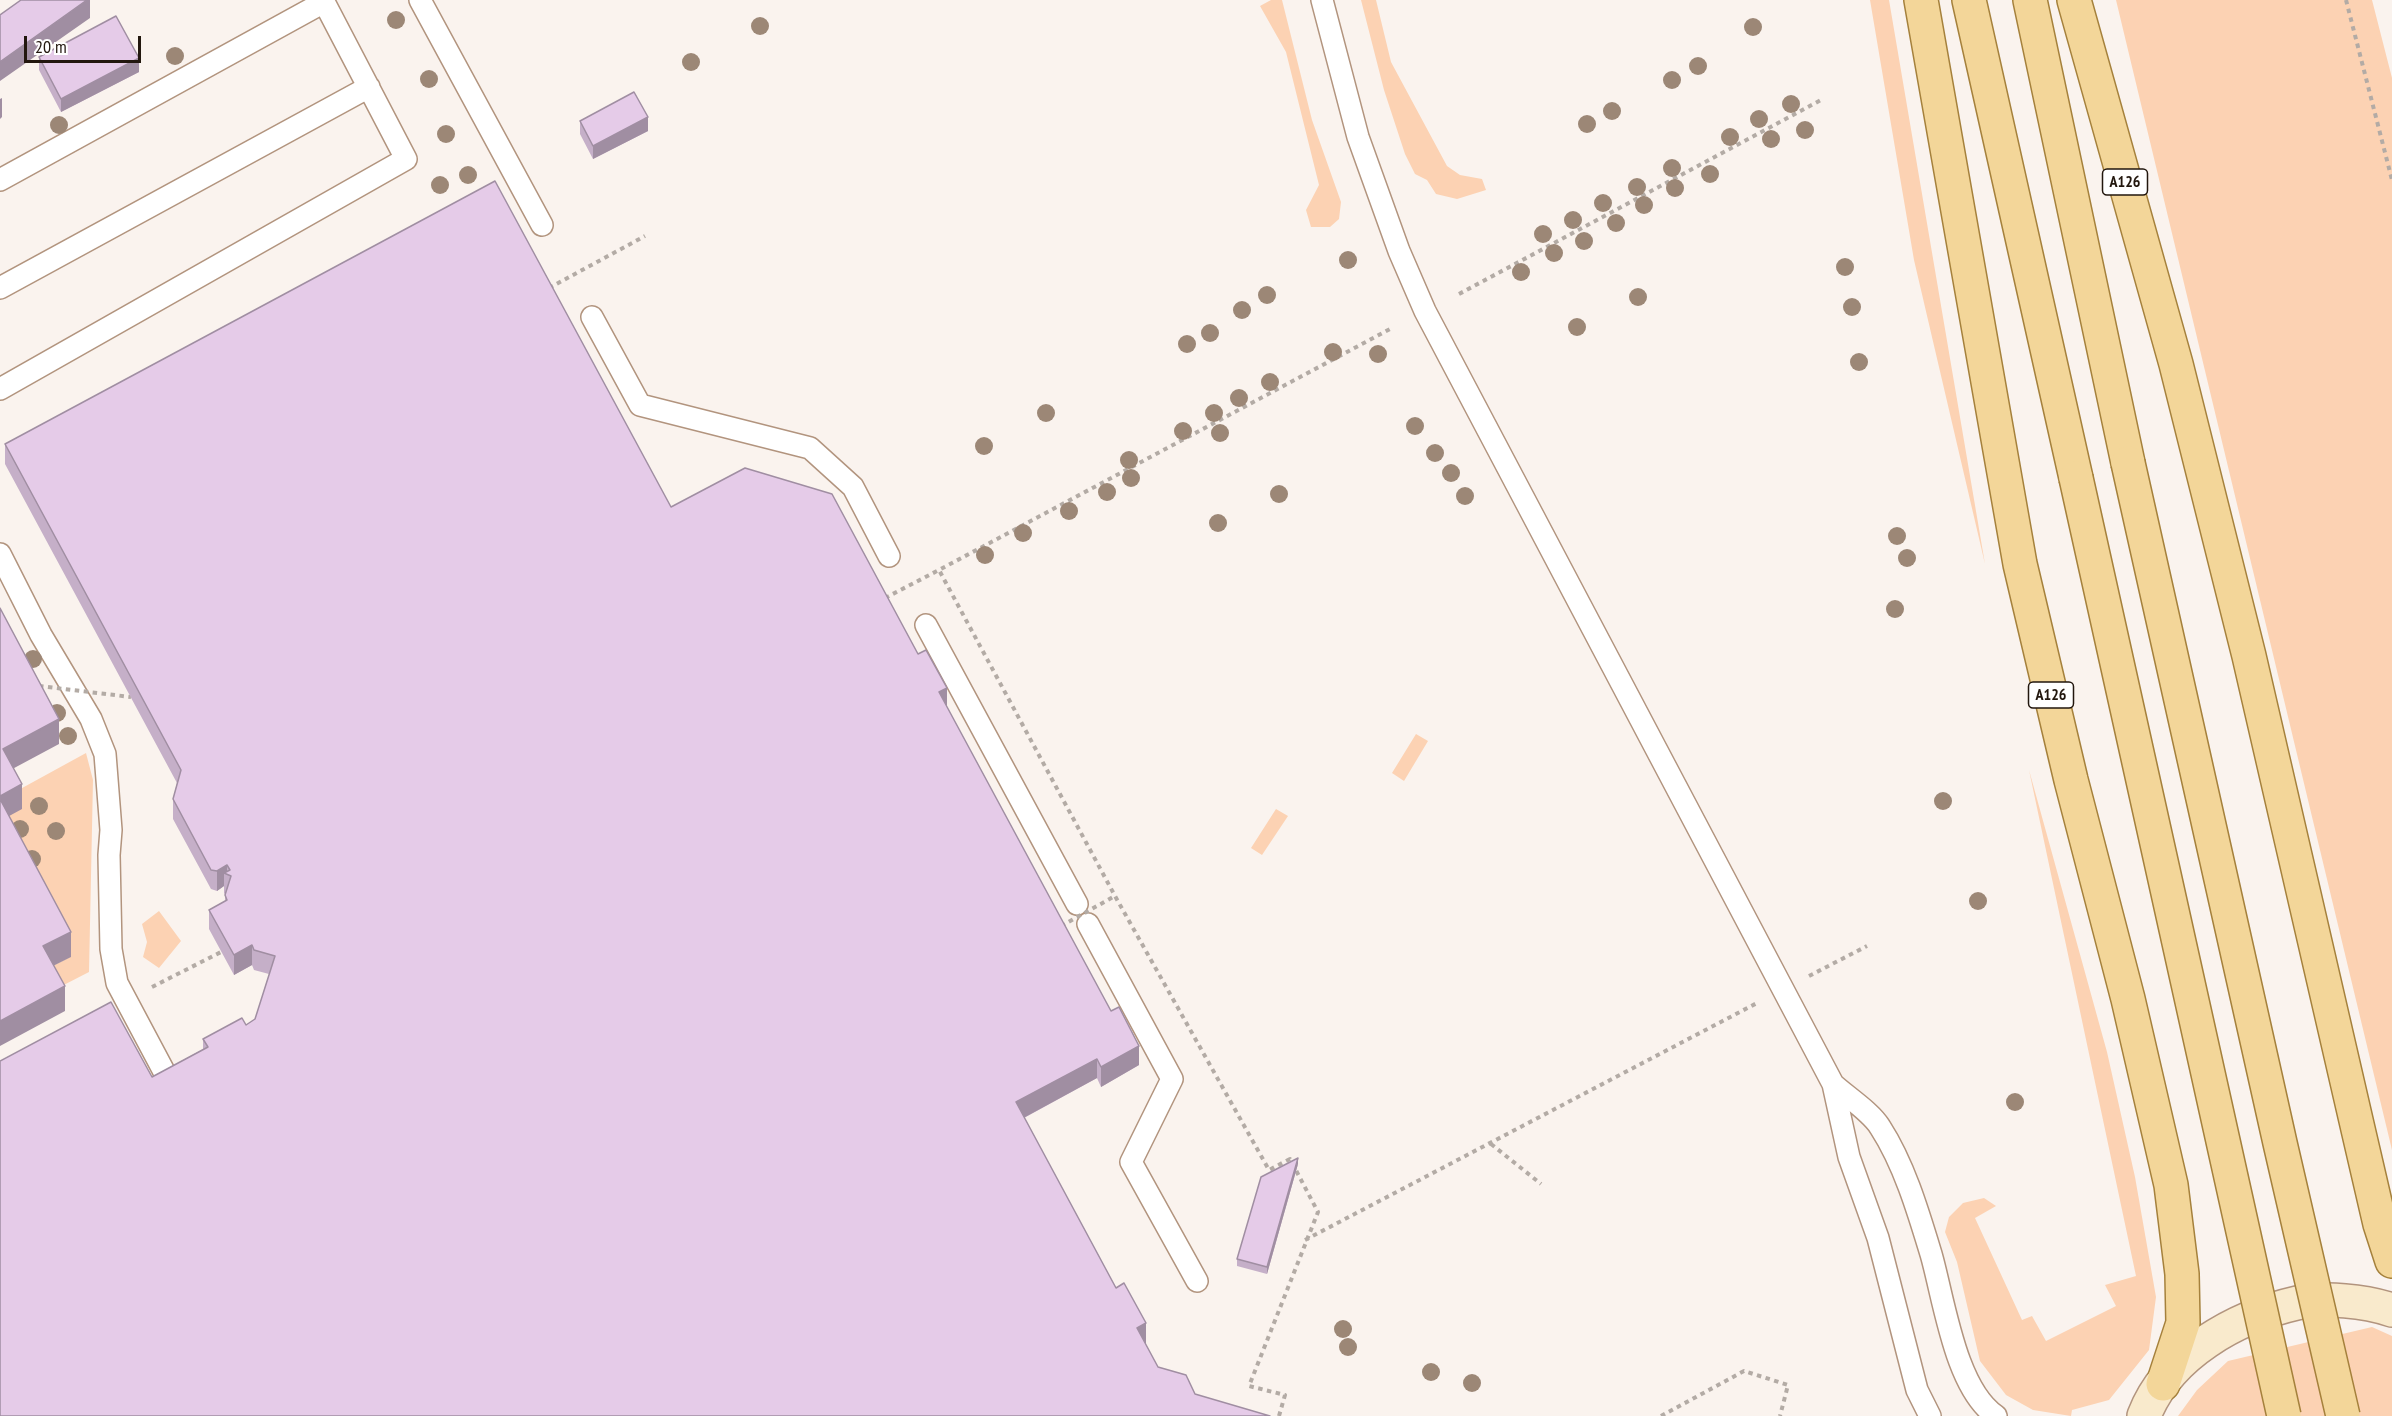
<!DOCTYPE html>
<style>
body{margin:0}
#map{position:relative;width:2392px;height:1416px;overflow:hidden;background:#faf3ee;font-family:"PT Sans Narrow",sans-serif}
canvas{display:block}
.scale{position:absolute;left:24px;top:36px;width:117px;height:27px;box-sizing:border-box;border:3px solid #22170e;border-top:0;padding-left:8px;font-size:18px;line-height:21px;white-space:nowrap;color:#22170e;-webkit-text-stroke:4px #fff;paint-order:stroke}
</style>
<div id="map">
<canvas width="2392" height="1416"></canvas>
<div class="scale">20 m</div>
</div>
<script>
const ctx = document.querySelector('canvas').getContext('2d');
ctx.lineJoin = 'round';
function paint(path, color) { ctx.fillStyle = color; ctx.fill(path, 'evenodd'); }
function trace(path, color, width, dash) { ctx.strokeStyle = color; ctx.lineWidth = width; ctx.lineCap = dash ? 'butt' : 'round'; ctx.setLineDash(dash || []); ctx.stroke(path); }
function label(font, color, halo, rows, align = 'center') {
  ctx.font = font + ' "PT Sans Narrow",sans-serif'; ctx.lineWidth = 4.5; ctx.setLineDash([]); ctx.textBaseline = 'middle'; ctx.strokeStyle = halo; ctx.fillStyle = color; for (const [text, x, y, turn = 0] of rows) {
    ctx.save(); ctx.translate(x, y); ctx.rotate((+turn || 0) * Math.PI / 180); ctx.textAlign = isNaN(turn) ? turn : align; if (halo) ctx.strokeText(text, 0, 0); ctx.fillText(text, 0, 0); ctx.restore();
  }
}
const green = new Path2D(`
 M1271,0H1282L1312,120L1341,202L1339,219L1330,227H1311L1306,210L1319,185L1286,52L1260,6Z
 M1361,0H1376L1391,62L1447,166L1460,175L1482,179L1486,190L1457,199L1436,194L1427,180L1415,174L1405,154L1384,90Z
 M1870,0H1889L1985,564L1914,260Z
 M2116,0H2372L2392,78V1150Z
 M1416,734L1428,741L1404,781L1392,773Z
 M86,753L93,780L89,972L54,990L43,971L70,957L0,821L13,793Z
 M2029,770L2107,1052L2135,1177L2156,1297L2149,1350L2109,1400L2072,1410L2071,1416L2033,1410L2006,1395L1980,1361L1957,1262L1945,1232L1949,1217L1963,1203L1984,1198L1996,1206L1975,1218L2022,1320L2032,1316L2046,1341L2116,1306L2105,1285L2136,1276Z
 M1276,809L1288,816L1262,855L1251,848Z
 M159,911L181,941L159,968L143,957L147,942L142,924Z
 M2372,1327L2392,1336V1416H2178L2197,1390L2228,1361Z`);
const path = new Path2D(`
 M2346,0L2392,180
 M1459,294L1821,100
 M885,598L939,570
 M1809,976L1867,946
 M152,987L221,952
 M1491,1144L1541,1184
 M1305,1240L1757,1003
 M1279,1416L1285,1395L1249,1386L1318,1212L1290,1159L1269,1170L1115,896L939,570L1390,329
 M1661,1416L1744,1371L1788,1385L1780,1416`);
const lane = new Path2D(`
 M420,0L542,225
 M1322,0L1358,137L1399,251L1425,311L1833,1084L1849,1157L1878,1238L1917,1390L1930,1416
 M0,180L324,2
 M0,288L369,87
 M592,317L640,405L810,448L853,487L889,556
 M0,389L406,159L323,0
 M0,554L41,635L91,719L105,754L111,830L109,855L111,949L117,983L177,1096
 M926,625L1077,904
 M1088,924L1172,1079L1131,1162L1197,1281
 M1833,1084C1846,1096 1871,1112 1880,1127C1904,1164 1918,1211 1931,1254C1944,1299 1955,1388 1996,1416`);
const secondary = new Path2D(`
 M2144,1416C2168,1354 2236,1317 2297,1303C2325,1297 2365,1301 2392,1310`);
const primary = new Path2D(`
 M1921,0L2020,564L2071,780L2128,999L2171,1185L2182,1274L2183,1323L2163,1384
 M1969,0L2076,478
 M2030,0L2128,463
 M2074,0L2176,364L2249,656L2358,1129L2380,1224L2392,1261`);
const pathBridge = new Path2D(`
 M549,288L645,236
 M39,686L131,697
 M1061,926L1115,896`);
const primaryBridge = new Path2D(`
 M2128,463L2280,1143L2343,1416
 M2076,478L2284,1416`);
const trees = [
 [396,20],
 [760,26],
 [1753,27],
 [175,56],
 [691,62],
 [1698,66],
 [429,79],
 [1672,80],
 [1791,104],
 [1612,111],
 [1759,119],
 [1587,124],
 [59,125],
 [1805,130],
 [446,134],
 [1730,137],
 [1771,139],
 [1672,168],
 [1710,174],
 [468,175],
 [440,185],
 [1637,187],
 [1675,188],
 [1603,203],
 [1644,205],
 [1573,220],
 [1616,223],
 [1543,234],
 [1584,241],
 [1554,253],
 [1348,260],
 [1845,267],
 [1521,272],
 [1267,295],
 [1638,297],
 [1852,307],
 [1242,310],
 [1577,327],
 [1210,333],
 [1187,344],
 [1333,352],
 [1378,354],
 [1859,362],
 [1270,382],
 [1239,398],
 [1046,413],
 [1214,413],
 [1415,426],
 [1183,431],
 [1220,433],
 [984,446],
 [1435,453],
 [1129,460],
 [1451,473],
 [1131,478],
 [1107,492],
 [1279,494],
 [1465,496],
 [1069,511],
 [1218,523],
 [1023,533],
 [1897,536],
 [985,555],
 [1907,558],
 [1895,609],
 [33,659],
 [57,713],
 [68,736],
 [1943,801],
 [39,806],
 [20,829],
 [56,831],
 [32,859],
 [1978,901],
 [2015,1102],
 [1343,1329],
 [1348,1347],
 [1431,1372],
 [1472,1383]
];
const wall = new Path2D(`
 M39,57L139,72L61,112L39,70Z
 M580,121L648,131L593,159L580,134Z
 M5,444L671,507L947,707L1139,1065L1101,1087L1097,1078L1024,1118L1146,1343L152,1077L203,1049V1039L246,1025L255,1019L269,974L254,970L252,965L234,975L209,929V910L225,901V894L224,893V886L217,891L211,889L173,819V799L177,783L5,464Z
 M1298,1164L1267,1274L1237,1266V1259Z`);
const shadedWall = new Path2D(`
 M87,0H90V18L0,81V62Z
 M139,58V72L61,112V99Z
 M2,98V117L0,119V99Z
 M648,117V131L593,159V146Z
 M947,688V708L939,692Z
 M59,719V744L3,774V749Z
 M22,784V809L0,821V796Z
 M227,865V874L224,873V886L217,891V871Z
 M71,932V957L43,971V946Z
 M252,945V965L234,975V955Z
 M65,986V1011L0,1046V1021Z
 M1139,1046V1065L1101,1087V1067Z
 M1097,1059V1078L1016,1122V1102Z
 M1298,1158V1164L1267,1274V1267Z
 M1146,1323V1343L1137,1347V1328Z`);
const building = new Path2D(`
 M21,0H87L0,62V15Z
 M116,16L139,58L61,99L39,57Z
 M634,92L648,117L593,146L580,121Z
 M495,181L671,507L745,468L832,494L918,654L926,650L947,688L939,692L1111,1011L1119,1007L1139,1046L1101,1067L1097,1059L1016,1102L1116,1288L1124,1283L1146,1323L1137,1328L1158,1367L1186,1375L1195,1394L1270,1416H0V1061L111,1002L152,1077L208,1047L203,1039L242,1018L246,1025L255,1019L275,956L254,950L252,945L234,955L209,910L227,900L225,895L231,876L224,873L230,870L227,865L217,871L211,870L173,799L181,770L5,444Z
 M0,608L59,719L3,749L22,784L0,796Z
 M0,799L71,932L43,946L65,986L0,1021Z
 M1298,1158L1267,1267L1237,1259L1261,1177Z`);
const shields = [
 [2125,182,45],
 [2051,695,45]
];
const shieldNames = [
 ["A126",2125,182],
 ["A126",2051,695]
];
paint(green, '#fcd2b3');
trace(lane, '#b2947e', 24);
trace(secondary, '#b2947e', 36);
trace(primary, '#a5813c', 36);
trace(path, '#b3aba5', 4, [4.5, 4.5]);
trace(lane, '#fff', 21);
trace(secondary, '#f9eacc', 33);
trace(primary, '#f3d699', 33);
trace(primaryBridge, '#a5813c', 36, []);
trace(pathBridge, '#b3aba5', 4, [4.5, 4.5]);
trace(primaryBridge, '#f3d699', 33);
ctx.fillStyle = '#9c8776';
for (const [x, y] of trees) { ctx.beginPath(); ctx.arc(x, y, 9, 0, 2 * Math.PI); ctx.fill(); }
paint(wall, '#c5afc8');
paint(shadedWall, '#a08ea2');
paint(building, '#e5cbe8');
trace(building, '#a08ea2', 1.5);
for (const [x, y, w] of shields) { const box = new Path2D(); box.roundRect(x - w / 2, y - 13, w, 26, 4.5); ctx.fillStyle = '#fff'; ctx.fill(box); trace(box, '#22170e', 1.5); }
label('bold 16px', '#22170e', null, shieldNames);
</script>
